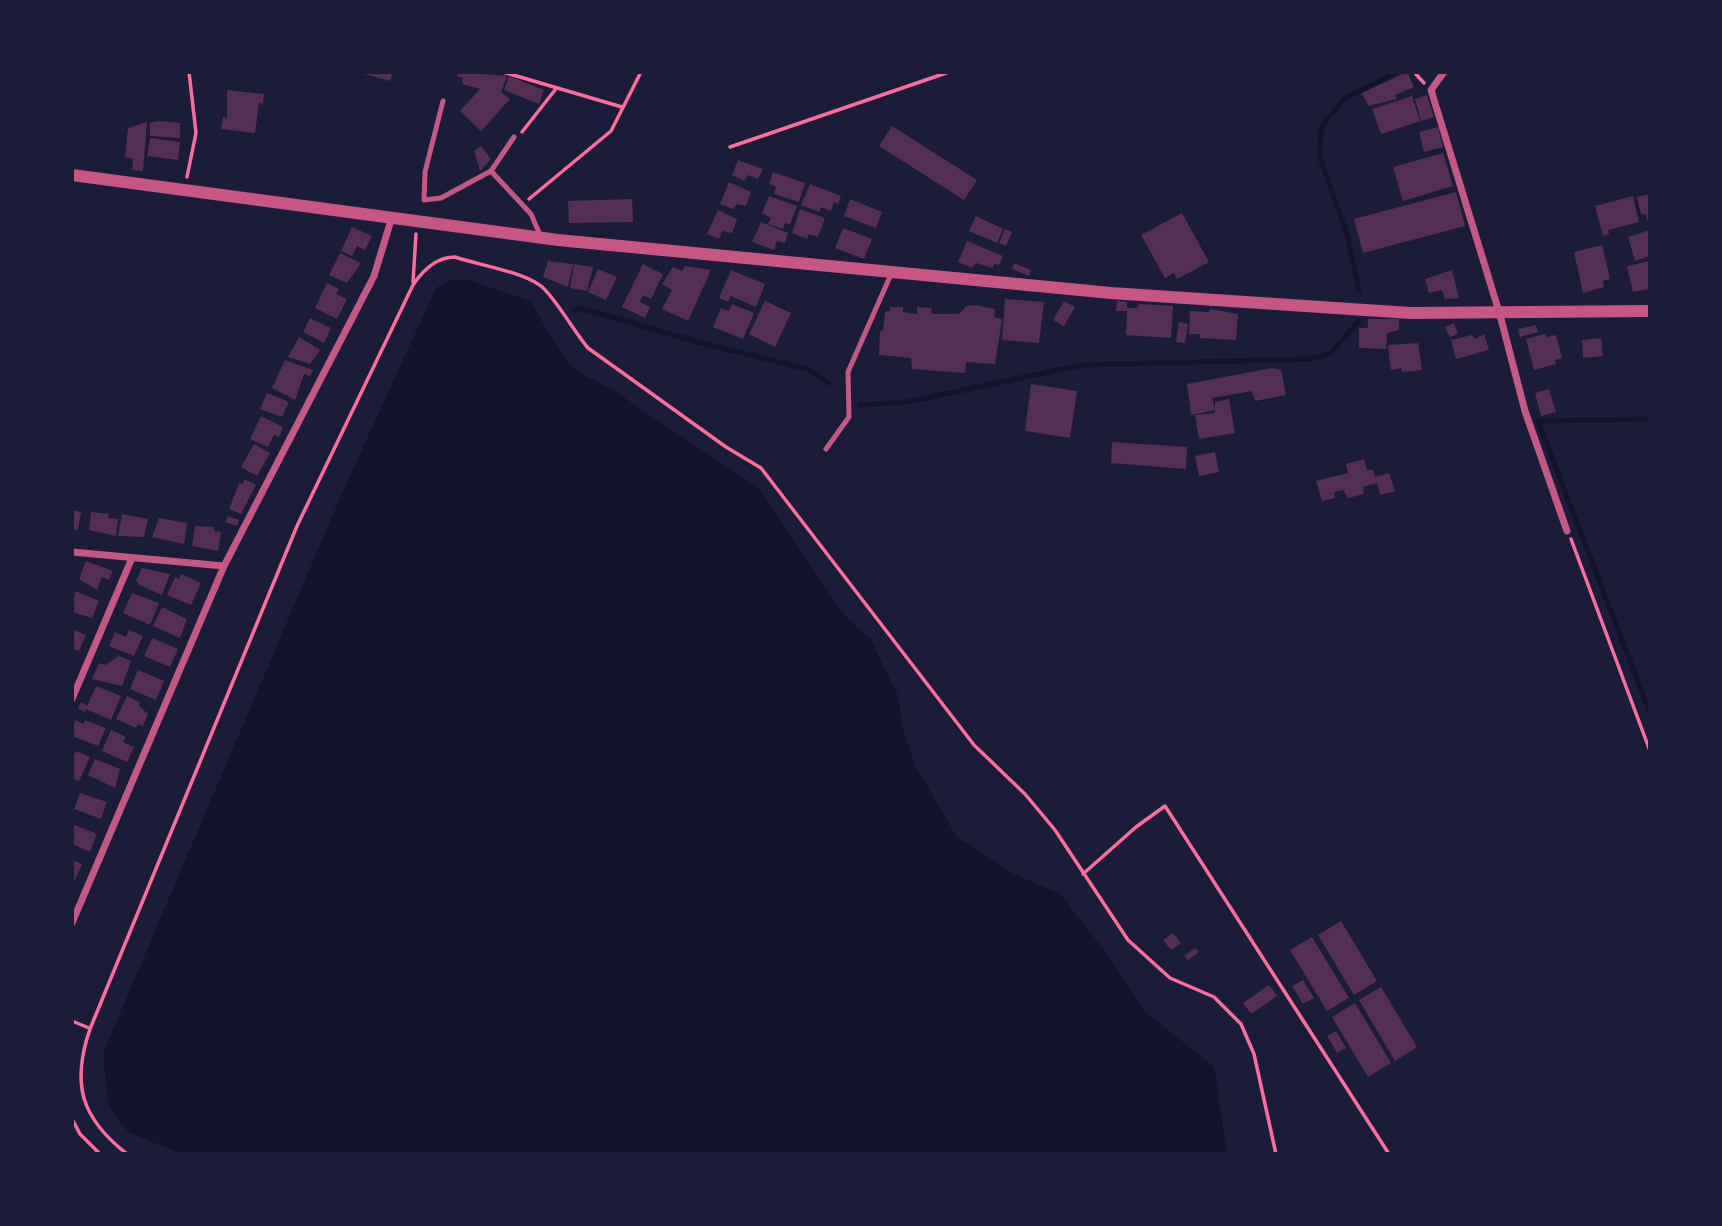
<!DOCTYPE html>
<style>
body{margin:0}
#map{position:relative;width:1722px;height:1226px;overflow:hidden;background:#1b1b3a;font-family:Overpass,sans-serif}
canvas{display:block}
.frame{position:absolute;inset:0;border:74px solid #1b1b3a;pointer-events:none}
</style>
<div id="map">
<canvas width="1722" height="1226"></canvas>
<div class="frame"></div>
</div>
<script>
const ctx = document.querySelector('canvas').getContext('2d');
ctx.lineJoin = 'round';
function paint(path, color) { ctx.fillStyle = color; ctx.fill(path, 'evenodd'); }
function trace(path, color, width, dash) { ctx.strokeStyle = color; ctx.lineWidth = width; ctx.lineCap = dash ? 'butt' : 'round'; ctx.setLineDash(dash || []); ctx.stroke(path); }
const water = new Path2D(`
 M452,279L471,281L530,301L562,355L578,372L610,388L758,488L843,613L871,640L898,696L903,730L916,767L957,837L1016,875L1060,894L1110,958L1144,1011L1214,1067L1227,1154H182L128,1132L108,1104L103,1053L340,498L436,288Z`);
const stream = new Path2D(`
 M1359,290L1348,238L1320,157L1321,127L1344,99L1397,72
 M574,310L580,308L698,342L807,369L828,383
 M860,405L907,402L1082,365L1311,359L1331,353L1359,321
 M1650,419L1538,421L1650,713`);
const building = new Path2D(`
 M357,72H393L390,81Z
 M459,72L507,76L501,92L510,99L481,131L460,111L480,89L462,84L463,78L457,76Z
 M1407,72L1414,87L1395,95L1397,99L1368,106L1362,93Z
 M509,76L544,90L539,104L504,90Z
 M227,90L264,94L263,104L259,103L255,133L221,129L223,117L227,118Z
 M1427,95L1434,117L1421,121L1415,99Z
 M1412,96L1420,121L1381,134L1372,109Z
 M159,121L180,123V138L150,136V123Z
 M147,122L143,171L132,170L133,159L125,157L128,128Z
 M892,126L977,180L964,200L879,146Z
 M1438,127L1443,147L1424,152L1419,132Z
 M150,138L180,142L178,160L147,156Z
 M481,146L491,159L480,171L474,151Z
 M1443,153L1453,186L1403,201L1393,167Z
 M738,160L763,169L758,179L748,175L744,181L732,175Z
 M773,172L805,183L799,202L774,194L776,187L769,184Z
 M729,182L751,192L746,206L737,204L733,209L720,204Z
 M810,184L841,196L838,204L834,202L831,211L821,207L819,212L801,205Z
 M1456,192L1465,226L1363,253L1354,219Z
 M1650,194V228L1646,215L1641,214L1637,197Z
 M769,196L797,206L790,224L785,223L783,229L768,224L771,218L762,213Z
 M1633,196L1639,222L1608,230L1609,234L1603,236L1595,206Z
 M632,199L633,222L569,223L568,201Z
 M850,199L882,212L876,228L844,216Z
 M800,209L825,218L818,237L809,234L807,239L792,233Z
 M718,210L737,219L732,233L722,231L719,239L707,234Z
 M1182,213L1209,262L1177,279L1174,273L1165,278L1141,235Z
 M976,216L1003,229L997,243L969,231Z
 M761,222L788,233L785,243L777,241L774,250L752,242Z
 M352,227L372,236L365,250L357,246L352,256L341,251Z
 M843,228L872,239L864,259L835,248Z
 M1005,229L1012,232L1006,246L999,243Z
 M1650,230V256L1635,261L1628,237Z
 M967,241L1003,256L999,265L995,264L992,268L976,263L972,268L958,262Z
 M1602,245L1610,279L1603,281L1604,287L1583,293L1574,252Z
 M340,253L361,263L347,283L329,275Z
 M548,261L573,264L568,287L543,277Z
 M1650,261V289L1633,292L1627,266Z
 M1014,263L1031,270L1029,276L1012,269Z
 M574,264L593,267L587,291L570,288Z
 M643,264L663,274L651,299L643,295L640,302L650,307L645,318L622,307Z
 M685,266L711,270L688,321L662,309L672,290L662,284L673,267L682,271Z
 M598,269L617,277L606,300L588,292Z
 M731,270L765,284L756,307L731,296L728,302L719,298Z
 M1452,270L1459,298L1445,299L1442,290L1429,293L1425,279Z
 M327,283L339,289L336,294L347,299L337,319L315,308Z
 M1005,299L1044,302L1039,343L1002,340Z
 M765,301L791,313L775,347L749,334Z
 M1064,301L1075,307L1064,326L1053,320Z
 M1117,301L1127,302V308H1137L1139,304L1173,306L1171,338L1126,335L1127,311H1116Z
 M732,304L754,313L743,339L713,327L721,308L729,311Z
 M975,305L995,309L994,317L1002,319L995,364L966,362L965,373L912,369L911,358L879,355L880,331H883L885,312L890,311V307H903V312L917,314V307L931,308L932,314H959L966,306Z
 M1210,309L1238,314L1236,340L1200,338V334H1189L1190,311L1209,312Z
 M310,318L331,328L324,343L303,332Z
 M1368,319H1399V330L1387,333L1386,349L1359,348V328H1368Z
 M1179,322L1188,324L1185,343L1176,342Z
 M1454,323L1458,334L1450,337L1445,327Z
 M1536,325L1538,332L1520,337L1518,329Z
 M1484,334L1489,350L1456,359L1451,340L1472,335L1475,339Z
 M1545,334L1546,337L1556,335L1562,358L1555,360L1556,364L1534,370L1526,339Z
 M299,337L320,350L310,364L288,357Z
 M1601,338L1603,356L1583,358L1582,340Z
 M1418,343L1422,370L1402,372L1401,368L1391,370L1388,345Z
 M285,360L313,370L310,376L304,374L295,400L272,388Z
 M1272,368L1281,370L1286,395L1255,401L1252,391L1212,398L1215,410L1191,415L1187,384Z
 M1031,384L1077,391L1070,438L1025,431Z
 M1549,389L1556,412L1541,416L1535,393Z
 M267,393L289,402L282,417L260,409Z
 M1229,399L1235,433L1199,439L1195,415L1215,413V402Z
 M261,416L283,427L279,437L274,435L268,447L250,439Z
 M1112,442L1187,447L1186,469L1111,463Z
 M254,444L270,453L257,476L241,467Z
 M1215,452L1219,472L1199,476L1195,456Z
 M1364,459L1367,470H1373L1375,477L1389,473L1395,491L1380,495L1377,483L1363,487L1364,494L1348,498L1343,490L1334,492L1335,498L1322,501L1316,481L1348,473L1346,464Z
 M245,479L256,485L241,514L229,509L239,483L242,484Z
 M72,510L81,512L78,530L72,529Z
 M91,512L109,514L108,518L118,519L116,536L89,530Z
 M122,514L148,519L144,537L118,536Z
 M228,516L239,520L237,526L225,522Z
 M159,518L187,523L184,544L152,537Z
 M195,526L214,527V531L221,532L218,551L192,546Z
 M86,561L113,571L109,580L102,577L97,590L79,579Z
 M142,568L170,574L162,595L139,585L136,581Z
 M181,574L201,583L191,605L167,595L175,577L179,579Z
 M75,591L99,601L92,618L72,612Z
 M132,593L159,603L150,625L123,613Z
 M162,607L187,619L180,638L153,626Z
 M72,629L86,635L79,651L72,649Z
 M129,630L143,636L134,656L109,646L115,632L126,637Z
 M152,638L178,649L170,667L144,656Z
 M119,656L131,661L122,686L92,679L99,663L105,665Z
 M138,670L164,681L156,700L130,689Z
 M96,686L121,696L111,720L86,709L85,712L78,708L81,702L87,706Z
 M127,696L140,702L139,706L148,714L143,726L138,724L136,728L116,719Z
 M75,720L84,724L85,720L106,728L98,746L72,736Z
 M111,730L126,737L123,742L134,747L127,762L102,751Z
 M76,751L90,757L79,781L72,778V757Z
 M95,759L120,769L115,788L88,775Z
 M80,793L107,802L101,819L74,809Z
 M72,824L97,834L90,852L72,844Z
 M72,860L82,864L74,882L72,881Z
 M1341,921L1377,981L1354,995L1318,935Z
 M1173,933L1181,943L1171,950L1163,940Z
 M1312,937L1349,998L1327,1011L1290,950Z
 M1195,948L1199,952L1188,960L1184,956Z
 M1303,980L1314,998L1303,1004L1292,986Z
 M1269,985L1277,996L1251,1014L1243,1003Z
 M1381,987L1417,1047L1395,1061L1359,1000Z
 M1355,1003L1391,1063L1368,1077L1332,1017Z
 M1336,1031L1346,1048L1337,1053L1327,1036Z`);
const path = new Path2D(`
 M503,72L622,107
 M1414,72L1424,83
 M522,132L555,90
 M730,147L949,72
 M187,177L196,133L189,72
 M529,199L611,131L641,72
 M413,282L416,234
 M1571,539L1650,751
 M1083,874L1136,827L1165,806L1389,1154
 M72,1021L89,1028
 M72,1119L80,1134L100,1154
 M127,1154C81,1118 71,1084 90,1029L297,526L413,285C423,270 437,257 455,257C479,265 518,271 538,284C551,291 575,333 588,348L726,447L761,468L974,745L1025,794L1055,830L1128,940L1170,978L1214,997L1241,1024L1254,1054L1276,1154`);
const service = new Path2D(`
 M443,101L425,172L424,200L441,198L491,171L514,137
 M491,171L531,214L541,237
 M826,449L849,417L848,372L892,272`);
const minor = new Path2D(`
 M1444,72L1431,90L1500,315L1525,411L1567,531
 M72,552L224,566
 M72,699L132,558
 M72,923L224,566L374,276L392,217`);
const tertiary = new Path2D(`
 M72,175L558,240L1111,293L1410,313L1650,311`);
paint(water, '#12122b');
trace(stream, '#12122b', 5);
paint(building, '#542f53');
trace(path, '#ff6b9d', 3.5);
trace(service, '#c65784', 5);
trace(minor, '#c65784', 7);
trace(tertiary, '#c65784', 12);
</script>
